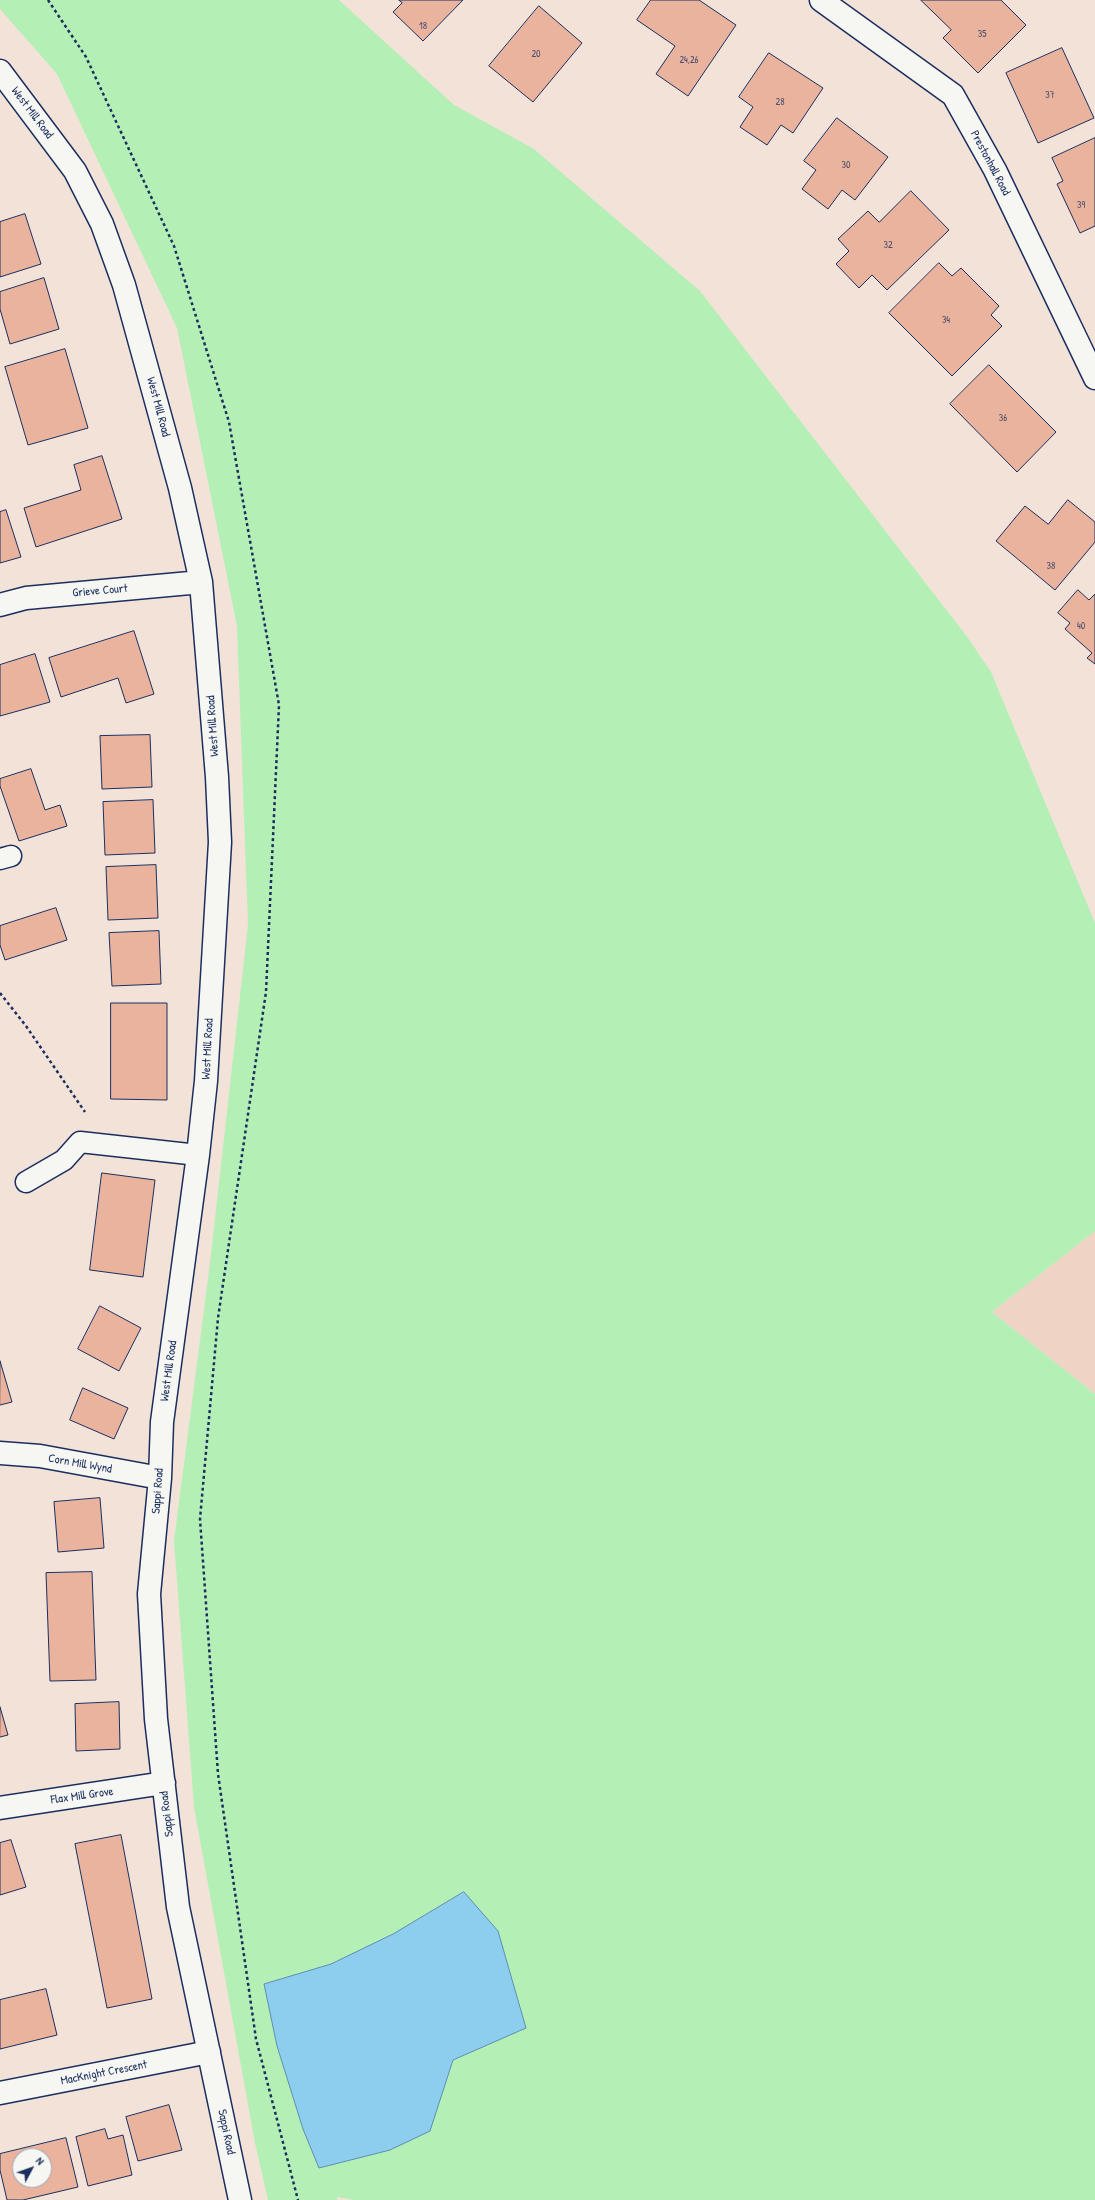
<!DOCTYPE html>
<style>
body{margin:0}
#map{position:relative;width:1095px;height:2200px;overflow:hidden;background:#f2e2d8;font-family:"Patrick Hand",sans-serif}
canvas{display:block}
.north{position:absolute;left:12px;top:2148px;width:40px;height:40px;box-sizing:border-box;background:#f6f6f2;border:1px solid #9ea6b7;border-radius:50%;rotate:49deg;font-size:11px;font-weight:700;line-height:16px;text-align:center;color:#1b2f5e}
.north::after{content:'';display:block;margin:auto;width:14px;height:18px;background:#1b2f5e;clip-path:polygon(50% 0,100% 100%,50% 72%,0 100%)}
</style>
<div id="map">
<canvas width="1095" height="2200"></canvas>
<div class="north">N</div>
</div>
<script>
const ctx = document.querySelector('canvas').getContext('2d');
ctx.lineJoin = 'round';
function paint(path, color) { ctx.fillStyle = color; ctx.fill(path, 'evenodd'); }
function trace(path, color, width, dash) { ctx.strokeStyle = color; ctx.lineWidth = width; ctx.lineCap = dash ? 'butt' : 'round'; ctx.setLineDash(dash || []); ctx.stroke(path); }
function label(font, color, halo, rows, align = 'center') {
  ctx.font = font + ' "Patrick Hand",sans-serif'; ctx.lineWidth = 4; ctx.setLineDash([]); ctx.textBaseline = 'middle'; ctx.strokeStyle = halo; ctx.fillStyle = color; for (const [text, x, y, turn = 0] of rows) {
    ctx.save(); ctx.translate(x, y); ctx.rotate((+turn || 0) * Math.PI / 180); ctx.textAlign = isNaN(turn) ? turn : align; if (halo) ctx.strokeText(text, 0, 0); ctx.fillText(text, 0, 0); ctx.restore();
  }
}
const built = new Path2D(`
 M1095,1231V1394L992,1312Z`);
const green = new Path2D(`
 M0,0H339L454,105L534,149L700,291L968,638L991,672L1095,923V1231L992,1312L1095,1394V2200H354L337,2197V2200H268L255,2143L194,1807L174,1541L210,1263L248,925L237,626L177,328L57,74L0,9Z`);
const water = new Path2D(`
 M464,1892L498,1931L526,2028L453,2060L430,2131L390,2150L319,2168L303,2129L277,2046L264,1984L331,1964L393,1934Z`);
const building = new Path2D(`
 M399,0H463L423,41L393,12L402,3Z
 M651,0H699L736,25L688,96L656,74L675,46L637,20Z
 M921,0H1001L1026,25L978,73L943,38L951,30Z
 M539,6L582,43L533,102L489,66Z
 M1062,48L1094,118L1038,143L1006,73Z
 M769,53L823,88L793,133L781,125L767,145L740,127L753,107L739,97Z
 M837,118L888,157L855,200L842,190L828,209L802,189L816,170L804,161Z
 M1095,138V226L1080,233L1057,184L1063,181L1052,158Z
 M911,191L949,230L887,290L872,275L859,288L836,264L849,251L838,239L868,211L879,222Z
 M25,214L41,264L0,277V222Z
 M939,263L952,276L961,268L999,306L991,315L1002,326L952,376L889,313Z
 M44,278L59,329L10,344L0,309V292Z
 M65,349L88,428L28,445L5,367Z
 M989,365L1056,432L1017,472L950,404Z
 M102,456L122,519L36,547L24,508L81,490L74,465Z
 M1068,500L1095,522V542L1055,590L996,541L1025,506L1048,524Z
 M6,510L21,557L0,563V512Z
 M1078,590L1089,600L1095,594V664L1087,658L1092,653L1065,629L1070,623L1058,613Z
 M134,631L154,694L126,703L118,678L61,697L49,658Z
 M35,654L50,702L0,716V665Z
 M150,735L152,787L102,789L100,736Z
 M31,769L45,810L60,805L67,826L19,841L0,786V779Z
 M153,800L155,853L105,855L103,802Z
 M156,865L158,918L108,920L106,867Z
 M56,908L67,940L5,960L0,945V926Z
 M159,931L161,984L112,986L109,933Z
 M111,1003H167V1100L111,1099Z
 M102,1173L155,1180L143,1277L90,1270Z
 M100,1306L141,1328L119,1371L78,1349Z
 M0,1361L12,1402L0,1405Z
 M83,1388L128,1408L114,1439L70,1420Z
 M100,1498L104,1548L58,1552L54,1502Z
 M92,1572L96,1680L50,1681L46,1573Z
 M119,1702L120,1749L76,1751L75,1704Z
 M0,1707L8,1735L0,1737Z
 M121,1835L152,1999L107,2008L75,1844Z
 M11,1840L26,1887L0,1895V1843Z
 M46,1989L57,2035L0,2049V2000Z
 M169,2105L182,2150L138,2161L126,2117Z
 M105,2129L108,2139L123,2135L132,2175L88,2186L76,2137Z
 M66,2138L78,2187L23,2200H7L0,2170V2154ZM20,2156H44V2180H20Z`);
const path = new Path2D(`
 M48,0L86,57L174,246L229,422L279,705L266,992L218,1318L200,1519L218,1774L256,2039L298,2200
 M0,993L26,1026L85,1112`);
const lane = new Path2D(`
 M0,859L11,856
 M26,1182L64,1160L80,1142L198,1155`);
const street = new Path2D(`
 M821,0L953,95L995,170L1095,378
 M0,71L75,171L102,224L124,285L180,488L201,582L217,777L220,842L206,1081L198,1155L162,1422L160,1478L149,1594L156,1719L178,1907L240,2200
 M0,605L26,598L201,582
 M0,1453L40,1456L160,1478
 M0,1808L164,1783
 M0,2093L209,2052`);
const numberNames = [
 ["18",423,26],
 ["35",982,34],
 ["20",536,54],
 ["24,26",689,60],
 ["37",1050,95],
 ["28",780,102],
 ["30",846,165],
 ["39",1081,205],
 ["32",888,245],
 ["34",946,320],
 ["36",1003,418],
 ["38",1051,566],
 ["40",1081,626]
];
const streetNames = [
 ["West Mill Road",32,113,53],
 ["Prestonhall Road",990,163,62],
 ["West Mill Road",158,407,75],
 ["Grieve Court",100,591,-5],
 ["West Mill Road",213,726,-94],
 ["West Mill Road",208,1049,-87],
 ["West Mill Road",169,1371,-82],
 ["Corn Mill Wynd",80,1464,10],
 ["Sappi Road",158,1491,-86],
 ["Flax Mill Grove",82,1796,-8],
 ["Sappi Road",167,1814,-97],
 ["MacKnight Crescent",104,2073,-11],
 ["Sappi Road",226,2132,78]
];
paint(built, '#efd4c6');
paint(green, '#b4f0b5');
paint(water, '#8dcdee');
trace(water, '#5f8eb4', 1);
paint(building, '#e9b39d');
trace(building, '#1b2f5e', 1);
trace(lane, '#1b2f5e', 23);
trace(street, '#1b2f5e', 25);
trace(path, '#1b2f5e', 2.5, [3, 3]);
trace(lane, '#f6f6f2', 20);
trace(street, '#f6f6f2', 22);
label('10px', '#4e506e', null, numberNames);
label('12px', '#1b2f5e', '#f6f6f2', streetNames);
</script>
